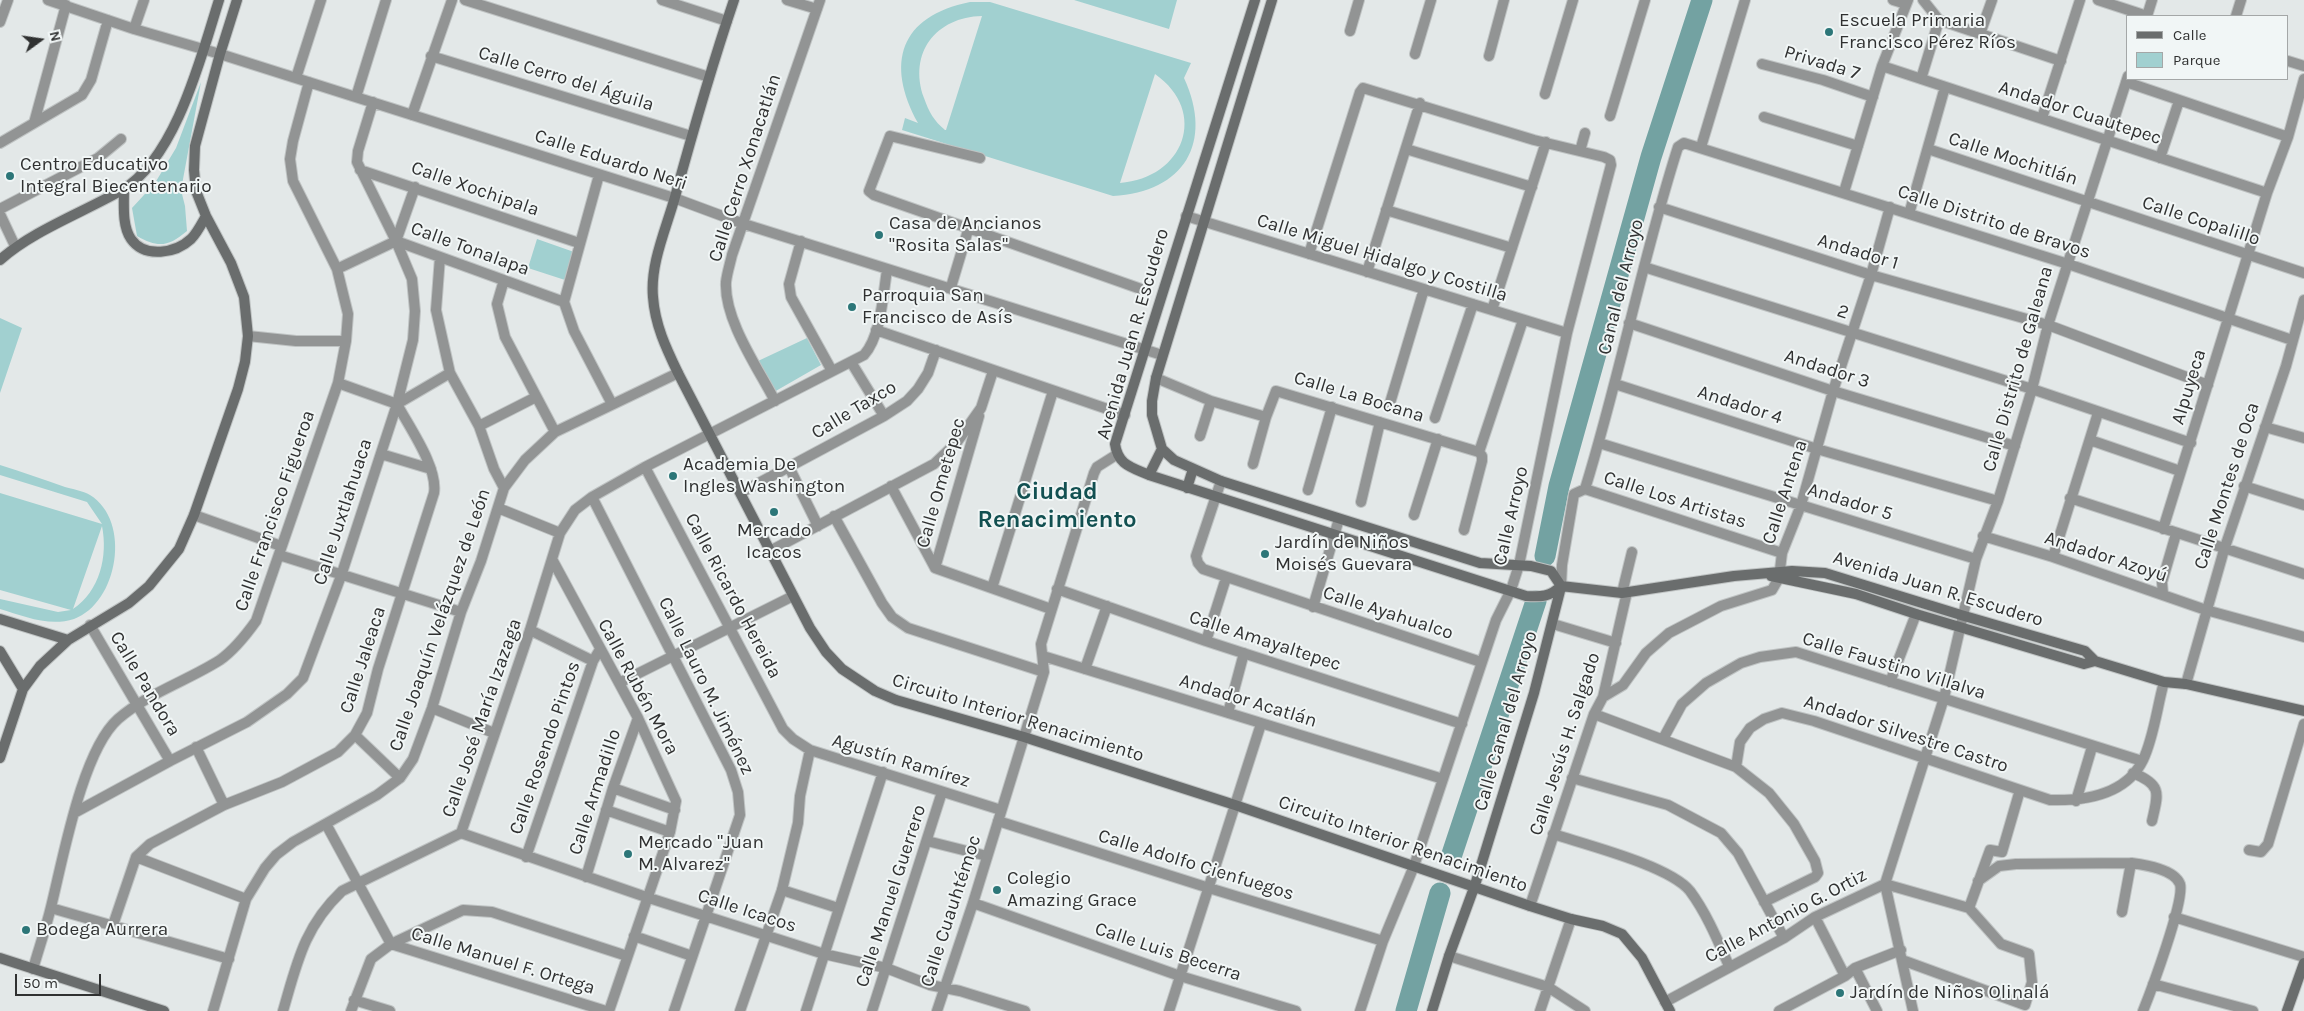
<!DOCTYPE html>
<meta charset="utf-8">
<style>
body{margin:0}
#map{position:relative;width:2304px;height:1011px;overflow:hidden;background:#e3e8e8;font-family:Karla,sans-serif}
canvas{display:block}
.legend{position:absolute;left:2126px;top:15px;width:162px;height:65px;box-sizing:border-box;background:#f1f6f6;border:1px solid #a4a7a7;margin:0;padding:6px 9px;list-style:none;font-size:15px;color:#303131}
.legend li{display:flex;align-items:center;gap:10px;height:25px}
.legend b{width:25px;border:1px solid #a4a7a7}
.north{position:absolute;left:15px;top:15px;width:50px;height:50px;-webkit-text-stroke:4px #f1f6f6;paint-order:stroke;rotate:76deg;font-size:14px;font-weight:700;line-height:20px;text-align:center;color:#303131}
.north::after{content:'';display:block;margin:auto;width:18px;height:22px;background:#303131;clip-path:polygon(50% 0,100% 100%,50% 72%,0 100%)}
.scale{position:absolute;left:15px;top:974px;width:86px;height:22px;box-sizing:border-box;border:2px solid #303131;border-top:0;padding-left:6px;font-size:15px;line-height:18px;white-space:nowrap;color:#303131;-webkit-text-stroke:4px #f1f6f6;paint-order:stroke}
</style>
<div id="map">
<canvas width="2304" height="1011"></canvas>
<ul class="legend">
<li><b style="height:6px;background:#6a6d6d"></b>Calle</li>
<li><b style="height:14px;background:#a1d0d0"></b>Parque</li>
</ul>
<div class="north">N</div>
<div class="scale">50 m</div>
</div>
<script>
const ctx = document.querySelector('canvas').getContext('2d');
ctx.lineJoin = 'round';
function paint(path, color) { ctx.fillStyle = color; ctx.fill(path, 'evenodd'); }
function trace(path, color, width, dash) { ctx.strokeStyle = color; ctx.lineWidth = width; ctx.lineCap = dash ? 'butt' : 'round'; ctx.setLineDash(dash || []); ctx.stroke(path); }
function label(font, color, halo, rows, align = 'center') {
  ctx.font = font + ' Karla,sans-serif'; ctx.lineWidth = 4; ctx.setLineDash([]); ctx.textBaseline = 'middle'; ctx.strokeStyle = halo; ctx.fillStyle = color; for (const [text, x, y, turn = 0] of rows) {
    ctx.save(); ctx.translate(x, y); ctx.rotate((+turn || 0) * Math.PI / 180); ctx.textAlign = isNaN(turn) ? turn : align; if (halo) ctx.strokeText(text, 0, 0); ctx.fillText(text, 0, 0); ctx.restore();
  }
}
const green = new Path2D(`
 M1074,0H1177L1169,29Z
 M970,2H990L1191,63L1184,78C1214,143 1184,192 1113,196L902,130L905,118L918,123C885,63 900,16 970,2ZM982,16L946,130H945C934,121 929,112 924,98C908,53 936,17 982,16ZM1155,74C1209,112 1184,178 1120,183Z
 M201,82L181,190L185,206L187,231C168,247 158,248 137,236L132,208L155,183L176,148Z
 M537,239L574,252L565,280L528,268Z
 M0,318L22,328L0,393Z
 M807,338L821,365L774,392L758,361Z
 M0,465C22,472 43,479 65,487C72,489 83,491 90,495C132,521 118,603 74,619C49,627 23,616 0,609V599L58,612L71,610L0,590V493L102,524L87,502L0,475ZM102,526C108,556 100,591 73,609Z`);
const river = new Path2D(`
 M1545,556L1559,486L1651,157L1702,0
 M1452,854L1536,601
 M1406,1011L1440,893`);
const pedestrian = new Path2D(`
 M927,841L987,856
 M782,890L838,908`);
const minor = new Path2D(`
 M48,0L134,29L220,54L674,198L744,224L1162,355
 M465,0L709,77
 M662,0L727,21
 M787,0L817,9
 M1893,0L1906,4
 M1923,0L1939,20L2061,61
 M2098,0L2147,16
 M2147,16L2152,0
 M2236,16L2241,0
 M0,22L8,0
 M134,29L144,0
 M1350,31L1359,0
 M1980,34L1992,0
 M1415,54L1431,0
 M431,56L691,136
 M1489,56L1504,0
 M2288,61L2304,66
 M1762,64L1823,80L1873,97
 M1882,66L2267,193
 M296,78L321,0
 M1921,79L1939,20
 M2126,82L2288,137
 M1545,94L1573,0
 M356,97L386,0
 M412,115L452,0
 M1610,116L1645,0
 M1764,117L1858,146
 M2042,118L2080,0
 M34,123L66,5
 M0,143L82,95L91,80L108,20
 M1701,147L1745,0
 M1406,149L1532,187
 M1928,149L2304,273
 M1580,151L1585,133
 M980,158L890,136L869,191L874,195C963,226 1051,258 1141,289
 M2160,158L2179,101
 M360,170L579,243
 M599,175L564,302L574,331L612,404
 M1844,192L1882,66L1908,0
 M1659,207L1871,275L2048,325L2208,385
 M0,209L98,158L121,139
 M1386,210L1512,248
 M0,214L15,246
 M1909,214L1945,87
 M1186,216L1567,333
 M396,241L415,187
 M801,241L789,284L791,297L832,371
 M1309,254L1360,92L1363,88L1534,140L1604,157L1610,160L1611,165L1567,333L1519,565L1511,590L1496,620L1414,866L1383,941L1360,1011
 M440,257L436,310L450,373L479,426L494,469L504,488
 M1644,267L2032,389L2191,443
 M337,269L396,241L564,302
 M1367,272L1420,103
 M504,280L497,304L505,337L555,432
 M951,287L969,227
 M1492,310L1546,142
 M1629,323L1833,391L2015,446
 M876,330L1125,415
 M248,336L296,341H346
 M851,362L884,416
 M1156,378L1211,401L1266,417
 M338,383L397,404L450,373
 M1615,384L1817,449L1998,501
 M775,401C758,368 724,320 726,282C727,273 730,264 732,255L820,0
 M1390,403L1424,289
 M1435,418L1473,304
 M479,426L536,397
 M2265,427L2304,438
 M1200,436L1211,401
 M2090,440L2180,471
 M1599,443L1976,559
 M1479,452L1523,320
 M381,454L431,469
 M1253,464L1266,417L1276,391L1479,452L1482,456V461L1464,530
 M645,467L783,729L793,739L810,750L1001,810
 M789,467L818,526
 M1221,481L1196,556L1198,563L1203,569L1481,662
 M891,486L935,568L1051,609
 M2244,486L2304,505
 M1585,489L1782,553
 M1308,490L1332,407
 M742,492L884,416L907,401L918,389L928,373L936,350
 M592,497L731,770L738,792L740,815L674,1011
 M2070,498L2304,574
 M1361,502L1380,422
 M498,508L560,533
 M194,515L281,546
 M1414,515L1438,439
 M834,516L882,603L892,617L908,628L1044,672
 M2163,529L2267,193L2288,137L2304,79
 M1983,536L2053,557L2206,610L2304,637
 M770,551L934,464L957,442L981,408L993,371
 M279,555L461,612
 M2053,557L2098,413
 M553,561L638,718L676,801L670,832L609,1011
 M935,568L979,416
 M1561,586L1562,565L1574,494L1585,489C1620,376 1642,259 1678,147L1684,143L2068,264L2292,340
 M992,588L1053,391
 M1057,589L1206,641L1462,724
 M1622,593L1632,552
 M2163,594L2162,582L2176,534
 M1313,607L1339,519
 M1553,624L1616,643
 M90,625L170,761
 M530,630L593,661
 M1206,641L1226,578
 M1043,656L1443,779
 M1085,669L1107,606
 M1890,682L1916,614
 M619,683L793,596
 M2186,684L2224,550L2286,366L2304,300
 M1603,697L1623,685L1646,653L1669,633L1721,606L1772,590L1779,578L1782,553L1801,505L1833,391L1871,275L1890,207
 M432,708L494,733
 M1228,713L1244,653
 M1594,714L1736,767L1769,793L1794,824L1815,861L1818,873L1815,877L1764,902
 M355,735L400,778
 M1663,739L1682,704L1706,683L1741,663L1760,657L1796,652L2142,761
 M196,747L224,805
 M1736,767L1740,742L1750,728L1764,719L1782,713L1814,721L2050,800C2085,801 2126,795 2143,760C2154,737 2157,707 2164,682
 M2133,773C2163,785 2158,794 2152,821
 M1572,778L1668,805L1721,833L1738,853L1784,938
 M613,788L675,810
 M2076,801L2092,747
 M606,810L670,832
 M74,813L170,761L247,722L287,694L303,678L341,576L397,404L413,340L415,311L412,279L396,241L357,162L358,151L373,102
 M998,821L1209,888L1383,941
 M326,824L391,944
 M461,833L646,897L824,954L886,968L930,985L960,991L1025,1011
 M1553,834C1587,845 1670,866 1690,891C1707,914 1718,941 1729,966
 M2249,850L2261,852L2268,844L2304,724
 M136,857L246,899
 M526,857L593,661L599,651
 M586,877L613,788L638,718
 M1978,881L1999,866L2016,864L2131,863C2145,865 2174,869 2180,884C2185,900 2151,991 2143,1011
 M973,903L1180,976L1296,1011
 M1530,906L1594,714L1603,697L1627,592
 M51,908L229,959
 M1969,908L1990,850L2002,852L2020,790
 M2122,912L2131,863
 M1815,917L1845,976
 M2174,917L2304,957
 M113,925L136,857L150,844L224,805L282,782L338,752L355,735L367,713L378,669L434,493C438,467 409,427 397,404
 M634,936L692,956
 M391,944L606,1011
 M1449,956L1548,987L1585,1011
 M1855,968L1877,1011
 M33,969C39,948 46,928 51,907C63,859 82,751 118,719C148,693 187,681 220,660C234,650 246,635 256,621L338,383L346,341L348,314L337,269L293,181L290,159L293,141L309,82
 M2153,984L2253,1011
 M354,1000L390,1011
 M1665,1002L1784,938L1815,917L1885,884L1969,908L2001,944L2029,954L2032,982L2025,1005L1902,960
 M213,1011L246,899L265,868L276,855L293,842L377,795L400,778L413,759L432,708L461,612L481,561L504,488L525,460L555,432L678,373
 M283,1011C297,963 304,927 342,891L461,833L530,630L560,533L575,510L592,497L645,467L864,355C881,336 883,295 887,270
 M351,1011L371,959L391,944L463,910L492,912L627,956
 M740,1011L782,890L798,823L800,796L810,750
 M806,1011L883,772
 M872,1011L942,792
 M937,1011L973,903L1044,672L1041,644L1094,473L1097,467L1116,455
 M1169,1011L1261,724
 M1540,1011L1571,919
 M1779,1011L1845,976L1855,968L1901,950
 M1913,1011L1885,884L1944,698L1976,559L1998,501L2032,389L2048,325L2128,76`);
const secondary = new Path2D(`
 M734,0C712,65 693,131 675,197C666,229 650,264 653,297C655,325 666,348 678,373L810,628L826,652L842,669L875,691L896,700L1024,737L1235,805L1530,906L1571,919L1603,926L1622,934L1642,958L1670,1011
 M1255,0L1115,444C1118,465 1131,467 1149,475L1526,596C1541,597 1550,597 1561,586
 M1272,0L1156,378L1152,401V415L1162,449L1174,460L1221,481L1480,563L1531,566L1551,571L1561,586L1622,593L1734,576L1792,571L1825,573L1961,615L2085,651L2095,661L2164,682L2186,684L2304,711
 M124,189C124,205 122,226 131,239C145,259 176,253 191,239C197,233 202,223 206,216
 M0,260C32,231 84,212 122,190C176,158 201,57 219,0
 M1149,475L1162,449
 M1187,488L1193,469
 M1771,576L1856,594L1916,614L2084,664L2095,661
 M0,619L68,640
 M0,651L23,689
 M0,758L23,689L40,666L68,640L129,603L149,586L179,549L194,515L238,389L245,362L248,336L244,297L231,263L206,216L196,191L194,170L195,146L220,54L237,0
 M0,958L164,1011
 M1432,1011L1449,956L1475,885L1534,693L1561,587
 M2287,1011L2304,963`);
const markers = [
 [1829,32,5,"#2c7678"],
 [10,176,5,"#2c7678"],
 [879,235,5,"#2c7678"],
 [852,307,5,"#2c7678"],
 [673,476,5,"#2c7678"],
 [774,512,5,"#2c7678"],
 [1265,554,5,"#2c7678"],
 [628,854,5,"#2c7678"],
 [997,890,5,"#2c7678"],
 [26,930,5,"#2c7678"],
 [1840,993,5,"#2c7678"]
];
const poiNames = [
 ["Escuela Primaria",1839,21],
 ["Francisco Pérez Ríos",1839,43],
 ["Centro Educativo",20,165],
 ["Integral Biecentenario",20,187],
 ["Casa de Ancianos",889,224],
 ["\"Rosita Salas\"",889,246],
 ["Parroquia San",862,296],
 ["Francisco de Asís",862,318],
 ["Academia De",683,465],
 ["Ingles Washington",683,487],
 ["Mercado",774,531,"center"],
 ["Icacos",774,553,"center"],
 ["Jardín de Niños",1275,543],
 ["Moisés Guevara",1275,565],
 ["Mercado \"Juan",638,843],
 ["M. Alvarez\"",638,865],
 ["Colegio",1007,879],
 ["Amazing Grace",1007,901],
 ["Bodega Aurrera",36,930],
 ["Jardín de Niños Olinalá",1850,993]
];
const streetNames = [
 ["Privada 7",1822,63,17],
 ["Calle Cerro del Águila",566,79,17],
 ["Andador Cuautepec",2080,113,18],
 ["Calle Mochitlán",2013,159,18],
 ["Calle Eduardo Neri",611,160,18],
 ["Calle Cerro Xonacatlán",745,168,-72],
 ["Calle Xochipala",475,189,19],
 ["Calle Copalillo",2201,221,18],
 ["Calle Distrito de Bravos",1994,222,18],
 ["Calle Tonalapa",470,249,20],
 ["Andador 1",1858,252,17],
 ["Calle Miguel Hidalgo y Costilla",1382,258,17],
 ["Canal del Arroyo",1621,287,-76],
 ["2",1843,312,18],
 ["Avenida Juan R. Escudero",1133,334,-74],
 ["Andador 3",1827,369,18],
 ["Calle Distrito de Galeana",2018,369,-74],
 ["Alpuyeca",2189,387,-73],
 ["Calle La Bocana",1359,397,17],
 ["Andador 4",1740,405,18],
 ["Calle Taxco",854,410,-31],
 ["Calle Ometepec",941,483,-74],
 ["Calle Montes de Oca",2227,486,-72],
 ["Calle Antena",1785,492,-72],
 ["Calle Los Artistas",1675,500,18],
 ["Andador 5",1850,502,17],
 ["Calle Francisco Figueroa",275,511,-71],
 ["Calle Juxtlahuaca",343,512,-72],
 ["Calle Arroyo",1511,516,-77],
 ["Andador Azoyú",2106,557,18],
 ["Avenida Juan R. Escudero",1938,589,17],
 ["Calle Ricardo Hereida",733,596,62],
 ["Calle Ayahualco",1388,613,18],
 ["Calle Joaquín Velázquez de León",440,620,-71],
 ["Calle Amayaltepec",1265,641,18],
 ["Calle Jaleaca",363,660,-72],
 ["Calle Faustino Villalva",1894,666,17],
 ["Calle Pandora",145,684,59],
 ["Calle Lauro M. Jiménez",706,686,64],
 ["Calle Rubén Mora",638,687,62],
 ["Andador Acatlán",1248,701,17],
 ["Calle José María Izazaga",482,718,-71],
 ["Circuito Interior Renacimiento",1018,718,17],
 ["Calle Canal del Arroyo",1506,721,-74],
 ["Andador Silvestre Castro",1906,734,18],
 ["Calle Jesús H. Salgado",1565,744,-72],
 ["Calle Rosendo Pintos",545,748,-71],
 ["Agustín Ramírez",901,761,17],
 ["Calle Armadillo",595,792,-72],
 ["Circuito Interior Renacimiento",1403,844,19],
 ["Calle Adolfo Cienfuegos",1196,865,17],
 ["Calle Manuel Guerrero",891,896,-72],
 ["Calle Icacos",747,911,18],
 ["Calle Cuauhtémoc",951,911,-72],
 ["Calle Antonio G. Ortiz",1786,916,-28],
 ["Calle Luis Becerra",1168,952,18],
 ["Calle Manuel F. Ortega",503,961,17]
];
const districtNames = [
 ["Ciudad",1057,492],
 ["Renacimiento",1057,520]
];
paint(green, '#a1d0d0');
trace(river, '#73a2a2', 21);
trace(pedestrian, '#bfc3c3', 12);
trace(minor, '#bfc3c3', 12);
trace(secondary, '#bfc3c3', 12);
trace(pedestrian, '#929494', 10);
trace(minor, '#929494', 10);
trace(secondary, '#6a6d6d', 10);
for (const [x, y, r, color] of markers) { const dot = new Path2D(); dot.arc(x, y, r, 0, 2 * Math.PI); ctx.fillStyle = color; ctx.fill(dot); trace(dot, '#f1f6f6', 2); }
label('19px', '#303131', '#f1f6f6', poiNames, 'left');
label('19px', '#303131', '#f1f6f6', streetNames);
label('bold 24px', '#125051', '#f1f6f6', districtNames);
</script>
